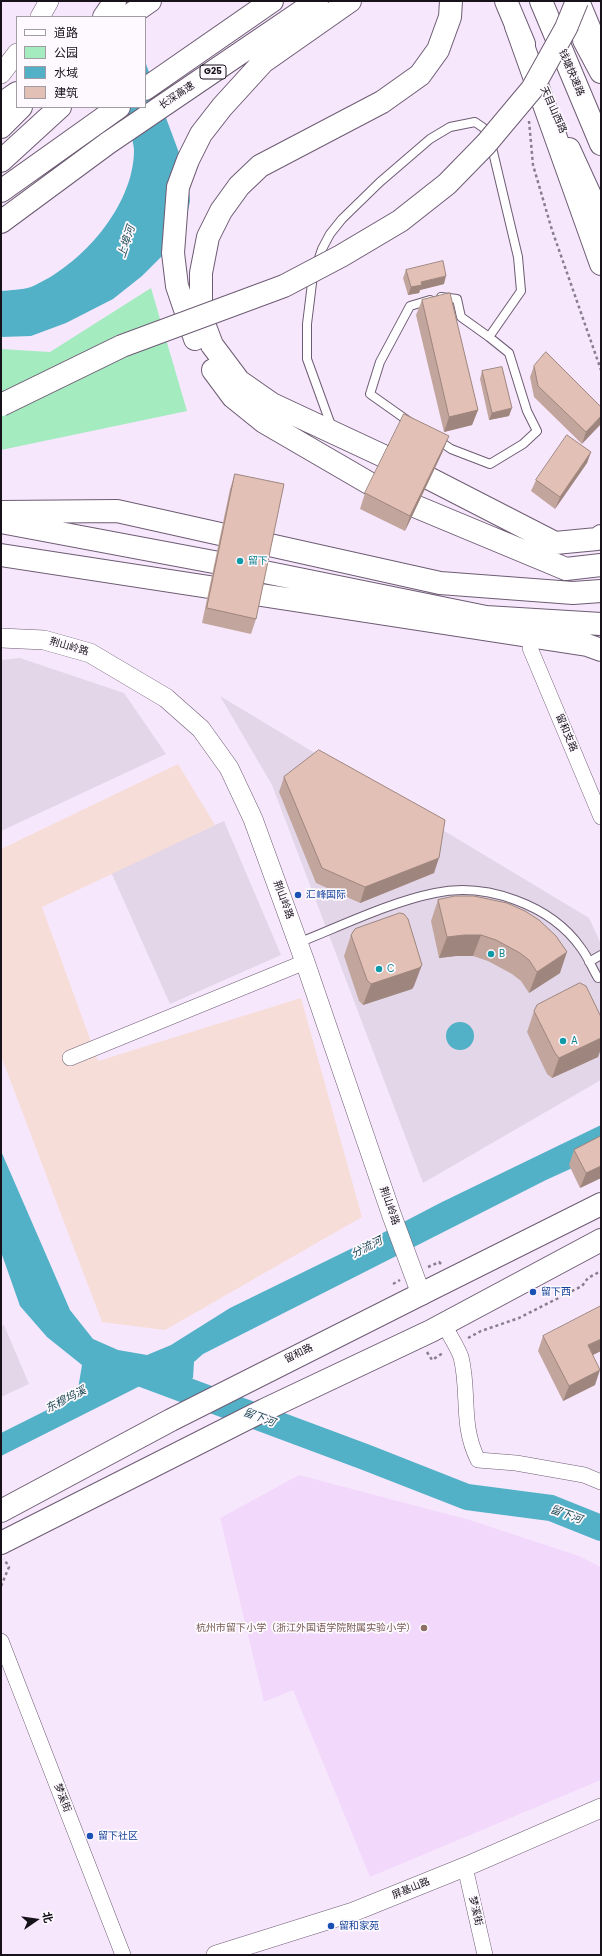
<!DOCTYPE html>
<meta charset="utf-8">
<style>
body{margin:0}
#map{position:relative;width:602px;height:1956px;overflow:hidden;background:#f7e7fd;font-family:Poppins,"Noto Sans SC",sans-serif}
canvas{display:block}
.frame{position:absolute;inset:0;border:2px solid #17111a;pointer-events:none}
.legend{position:absolute;left:16px;top:16px;width:130px;height:92px;box-sizing:border-box;background:#fdf9ff;border:1px solid #a19ca3;margin:0;padding:5px 7px;list-style:none;font-size:12px;color:#17111a}
.legend li{display:flex;align-items:center;gap:8px;height:20px}
.legend b{width:20px;border:1px solid #a19ca3}
.north{position:absolute;left:16px;top:1900px;width:40px;height:40px;-webkit-text-stroke:3px #fdf9ff;paint-order:stroke;rotate:77deg;font-size:11px;font-weight:700;line-height:16px;text-align:center;color:#17111a}
.north::after{content:'';display:block;margin:auto;width:14px;height:18px;background:#17111a;clip-path:polygon(50% 0,100% 100%,50% 72%,0 100%)}
</style>
<div id="map">
<canvas width="602" height="1956"></canvas>
<div class="frame"></div>
<ul class="legend">
<li><b style="height:5px;background:#fff"></b>道路</li>
<li><b style="height:11px;background:#a4ebc0"></b>公园</li>
<li><b style="height:11px;background:#52b1c7"></b>水域</li>
<li><b style="height:11px;background:#e2c0b6"></b>建筑</li>
</ul>
<div class="north">北</div>
</div>
<script>
const ctx = document.querySelector('canvas').getContext('2d');
ctx.lineJoin = 'round';
function paint(path, color) { ctx.fillStyle = color; ctx.fill(path, 'evenodd'); }
function trace(path, color, width, dash) { ctx.strokeStyle = color; ctx.lineWidth = width; ctx.lineCap = dash ? 'butt' : 'round'; ctx.setLineDash(dash || []); ctx.stroke(path); }
function label(font, color, halo, rows, align = 'center') {
  ctx.font = font + ' Poppins,"Noto Sans SC",sans-serif'; ctx.lineWidth = 3.5; ctx.setLineDash([]); ctx.textBaseline = 'middle'; ctx.strokeStyle = halo; ctx.fillStyle = color; for (const [text, x, y, turn = 0] of rows) {
    ctx.save(); ctx.translate(x, y); ctx.rotate((+turn || 0) * Math.PI / 180); ctx.textAlign = isNaN(turn) ? turn : align; if (halo) ctx.strokeText(text, 0, 0); ctx.fillText(text, 0, 0); ctx.restore();
  }
}
const commercial = new Path2D(`
 M20,658L124,693L166,754L1,831V660Z
 M220,696L589,918L601,944V1080L423,1183L272,785Z
 M224,821L281,955L170,1004L111,872Z
 M4,1325L29,1384L1,1397V1326Z`);
const industrial = new Path2D(`
 M178,764L215,825L42,907L98,1061L301,998L362,1217L165,1330L102,1322L1,1056V849Z`);
const built = new Path2D(`
 M299,1475L470,1520L579,1556L601,1567V1780L370,1877L293,1690L264,1702L220,1518Z`);
const green = new Path2D(`
 M151,288L187,411L1,450V349L50,352Z`);
const water = new Path2D(`
 M145,51L146,64L188,177L190,201L185,225L174,244L142,276L113,299L66,323L31,336L1,337V291C10,290 22,290 31,287C81,266 134,206 134,150C134,139 124,118 120,107H145Z
 M446 1036a14 14 0 1 1 28 0a14 14 0 1 1-28 0Z
 M601,1125V1155L546,1180L203,1354L194,1362L193,1378L169,1393L140,1386L1,1456V1433L77,1395L82,1365L47,1337L20,1306L1,1252V1151L70,1310L93,1339L118,1350L147,1355L171,1345L230,1308L373,1238L440,1203Z`);
const river = new Path2D(`
 M145,1375L365,1457L467,1497L551,1508L601,1528`);
const path = new Path2D(`
 M529,121L533,165L552,230L601,370
 M428,1267L439,1262L441,1264
 M393,1284L400,1280
 M468,1338L481,1331L519,1318L582,1286L588,1278L601,1271
 M427,1352L432,1360L443,1353
 M1,1586L9,1567L4,1559`);
const service = new Path2D(`
 M317,264L322,249L330,234L342,219L380,182L430,139L450,127L475,122L488,131L518,257L521,291L489,337L509,353L527,411L537,431L523,444L490,464L451,449L438,440
 M313,275L307,324V359L332,428
 M441,297L457,299L461,317L489,337
 M411,423L370,394L380,362L410,306L430,300
 M298,943C341,926 390,902 435,893C486,882 551,905 581,948C588,957 592,968 598,978
 M589,962L601,955`);
const minor = new Path2D(`
 M530,648L601,817
 M70,1058L305,962
 M444,1324C449,1335 457,1346 461,1357C470,1393 460,1424 478,1460L516,1463L584,1475L601,1482
 M1,1641L123,1955
 M465,1867L485,1955`);
const tertiary = new Path2D(`
 M40,17L49,1
 M1,74L17,53
 M1,638L44,640L90,653L166,698L201,729L229,768L253,819L305,962L392,1216L421,1294
 M216,1955L353,1912L472,1864L601,1808`);
const secondary = new Path2D(`
 M506,1L524,44
 M584,40L601,72
 M569,149L601,219
 M1,1511L171,1420L421,1294
 M1,1543L264,1410L431,1331L601,1240`);
const primary = new Path2D(`
 M578,1L601,56
 M421,1294L601,1204`);
const trunk = new Path2D(`
 M541,1L601,144`);
const motorway = new Path2D(`
 M451,1L450,17L438,50L420,75L382,102L260,166L239,186L221,211L208,237L201,273V316L212,345L239,381L272,404L407,467L555,543L597,539L601,536
 M104,17L115,1
 M127,17L150,1
 M516,26L601,264
 M145,89L272,1
 M1,104L17,93
 M1,127L21,107
 M1,161L60,107
 M1,191L119,107
 M1,222L108,143L317,1
 M195,339L177,286L173,253L178,187L188,160L201,134L222,107L263,62L350,1
 M213,370L233,397L264,422L393,497L566,569L601,565
 M1,512L117,511L440,583L573,593L601,591
 M1,522L235,566L486,617L601,624
 M1,555L587,645L601,650`);
const motorwayBridge = new Path2D(`
 M1,405L122,346L284,286L341,256L400,221L447,184L486,144L532,89L566,28L577,1`);
const wall = new Path2D(`
 M406,270L444,284L420,290L419,293L408,295L403,278Z
 M422,300L478,410L472,425L444,432L416,315Z
 M534,366L601,407L582,444L534,397L530,377Z
 M482,371L509,416L489,420L480,379Z
 M443,451L405,531L360,509L365,493Z
 M591,452L587,463L555,509L531,491L536,480Z
 M235,474L256,619L251,634L202,623L230,489Z
 M284,777L434,873L360,903L316,883L279,792Z
 M438,900L560,973L529,993L521,981L512,974L488,961L473,956H456L439,958L431,921Z
 M351,935L414,986L412,989L363,1005L359,1001L344,956Z
 M534,1011L598,1057L552,1078L547,1074L527,1032Z
 M601,1136V1179V1178L580,1188L569,1165L574,1150Z
 M543,1336L601,1351L593,1355L595,1385L563,1401L538,1351Z`);
const shadedWall = new Path2D(`
 M446,276L444,284L420,290L419,293L408,295L411,287L421,282Z
 M512,408L509,416L489,420L492,413Z
 M478,410L472,425L444,432L449,417Z
 M601,416V424L582,444L586,432Z
 M449,436L443,451L405,531L410,516Z
 M591,452L587,463L555,509L560,497Z
 M439,858L434,873L360,903L365,887Z
 M464,935H481L473,956H456L439,958L447,937Z
 M567,952L560,973L529,993L537,972Z
 M422,965L414,986L412,989L363,1005L371,984Z
 M601,1038V1049L598,1057L552,1078L559,1058Z
 M601,1166V1178L580,1188L586,1173Z
 M601,1339V1351L582,1360L588,1345Z
 M600,1370L595,1385L563,1401L569,1386Z`);
const building = new Path2D(`
 M443,261L446,276L421,282L422,285L411,287L406,270Z
 M450,293L478,410L449,417L422,300Z
 M546,352L601,407V416L586,432L538,386L534,366Z
 M502,367L512,408L492,413L482,371Z
 M404,414L449,436L410,516L365,493Z
 M567,435L591,452L560,497L536,480Z
 M235,474L284,484L256,619L207,608Z
 M319,750L445,820L439,858L365,887L322,868L284,777Z
 M455,896H474L507,903L525,911L539,920L556,936L567,952L537,972L529,960L520,953L496,940L481,935H464L447,937L438,900Z
 M400,913L404,914L408,919L422,965L419,968L371,984L367,980L351,935L355,929Z
 M580,983L586,986L601,1017V1038L559,1058L555,1053L534,1011L537,1005Z
 M601,1136V1166L586,1173L574,1150Z
 M601,1306V1339L588,1345L600,1370L569,1386L543,1336Z`);
const markers = [
 [240,561,4,"#0f9aa8"],
 [298,895,4,"#1a4fb4"],
 [491,954,4,"#0f9aa8"],
 [379,969,4,"#0f9aa8"],
 [563,1041,4,"#0f9aa8"],
 [533,1292,4,"#1a4fb4"],
 [424,1628,4,"#8d6e63"],
 [90,1836,4,"#1a4fb4"],
 [331,1926,4,"#1a4fb4"]
];
const shields = [
 [213,72,26]
];
const shieldNames = [
 ["G25",213,72]
];
const streetNames = [
 ["钱塘快速路",571,73,67],
 ["长深高速",177,96,-34],
 ["天目山西路",553,110,66],
 ["荆山岭路",69,647,16],
 ["留和支路",566,733,67],
 ["荆山岭路",283,900,70],
 ["荆山岭路",389,1206,71],
 ["留和路",299,1354,-26],
 ["梦溪街",62,1798,69],
 ["屏基山路",411,1889,-22],
 ["梦溪街",475,1911,77]
];
const cultureNames = [
 ["留下",248,561],
 ["B",499,954],
 ["C",387,969],
 ["A",571,1041]
];
const transitNames = [
 ["汇峰国际",306,895],
 ["留下西",541,1292],
 ["留下社区",98,1836],
 ["留和家苑",339,1926]
];
const educationNames = [
 ["杭州市留下小学（浙江外国语学院附属实验小学）",416,1628]
];
const waterNames = [
 ["上埠河",127,242,-72],
 ["分流河",367,1248,-27],
 ["东穆坞溪",66,1400,-27],
 ["留下河",259,1418,21],
 ["留下河",566,1515,20]
];
paint(commercial, '#e3d6e9');
paint(industrial, '#f7ddd7');
paint(built, '#f2d9fb');
paint(green, '#a4ebc0');
paint(water, '#52b1c7');
trace(river, '#52b1c7', 26);
trace(service, '#6d5c73', 10);
trace(minor, '#6d5c73', 16);
trace(tertiary, '#6d5c73', 20);
trace(secondary, '#6d5c73', 24);
trace(primary, '#6d5c73', 24);
trace(trunk, '#6d5c73', 24);
trace(motorway, '#6d5c73', 24);
trace(path, '#897e8d', 2.5, [3, 3]);
trace(service, '#fff', 8);
trace(minor, '#fff', 15);
trace(tertiary, '#fff', 19);
trace(secondary, '#fff', 22);
trace(primary, '#fff', 22);
trace(trunk, '#fff', 22);
trace(motorway, '#fff', 22);
trace(motorwayBridge, '#6d5c73', 24, []);
trace(motorwayBridge, '#fff', 22);
paint(wall, '#c2a59d');
paint(shadedWall, '#9e867f');
paint(building, '#e2c0b6');
trace(building, '#9e867f', 1);
for (const [x, y, r, color] of markers) { const dot = new Path2D(); dot.arc(x, y, r, 0, 2 * Math.PI); ctx.fillStyle = color; ctx.fill(dot); trace(dot, '#fdf9ff', 1.5); }
for (const [x, y, w] of shields) { const box = new Path2D(); box.roundRect(x - w / 2, y - 7, w, 14, 3); ctx.fillStyle = '#fdf9ff'; ctx.fill(box); trace(box, '#17111a', 1); }
label('bold 9px', '#17111a', null, shieldNames);
label('10px', '#17111a', '#fdf9ff', streetNames);
label('10px', '#0d838f', '#fdf9ff', cultureNames, 'left');
label('10px', '#164399', '#fdf9ff', transitNames, 'left');
label('10px', '#785e54', '#fdf9ff', educationNames, 'right');
label('italic 11px', '#1f4a54', '#fdf9ff', waterNames);
</script>
